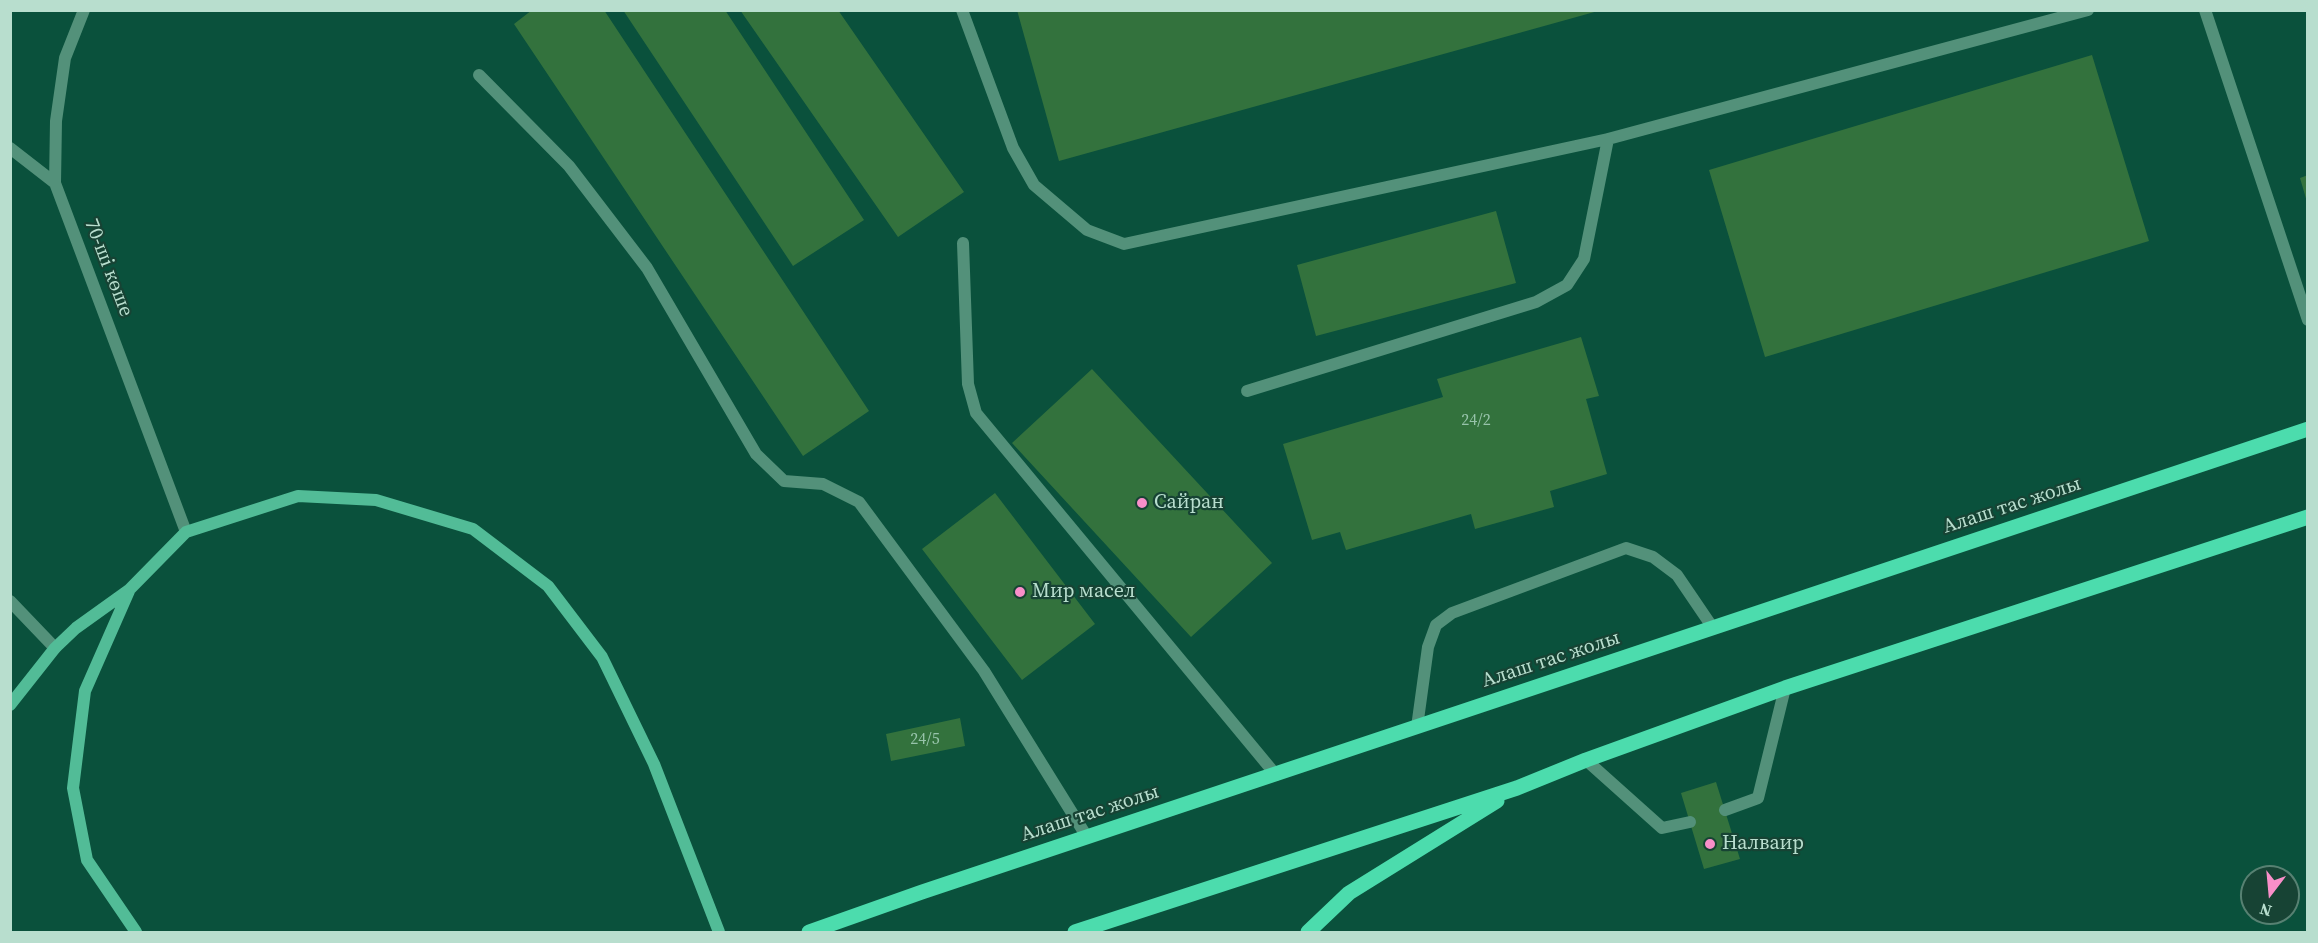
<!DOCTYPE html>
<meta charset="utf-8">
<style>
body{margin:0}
#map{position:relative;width:2318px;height:943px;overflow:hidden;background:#0a513c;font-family:"Source Serif 4",serif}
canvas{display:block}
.frame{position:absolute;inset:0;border:12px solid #b8dece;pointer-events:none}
.north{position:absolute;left:2240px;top:865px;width:60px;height:60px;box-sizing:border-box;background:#174334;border:2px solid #578172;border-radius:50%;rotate:196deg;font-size:16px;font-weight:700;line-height:24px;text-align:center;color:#b8dece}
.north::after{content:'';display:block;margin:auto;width:21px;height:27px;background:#f98fc9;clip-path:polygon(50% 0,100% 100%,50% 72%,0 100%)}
</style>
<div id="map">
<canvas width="2318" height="943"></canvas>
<div class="frame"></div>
<div class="north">N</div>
</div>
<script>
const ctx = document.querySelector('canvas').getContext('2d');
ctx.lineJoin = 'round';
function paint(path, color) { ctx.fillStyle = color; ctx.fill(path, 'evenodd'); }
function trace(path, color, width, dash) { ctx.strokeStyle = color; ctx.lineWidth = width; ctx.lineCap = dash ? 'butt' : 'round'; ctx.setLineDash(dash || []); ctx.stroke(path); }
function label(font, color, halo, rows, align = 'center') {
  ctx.font = font + ' "Source Serif 4",serif'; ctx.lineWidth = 4.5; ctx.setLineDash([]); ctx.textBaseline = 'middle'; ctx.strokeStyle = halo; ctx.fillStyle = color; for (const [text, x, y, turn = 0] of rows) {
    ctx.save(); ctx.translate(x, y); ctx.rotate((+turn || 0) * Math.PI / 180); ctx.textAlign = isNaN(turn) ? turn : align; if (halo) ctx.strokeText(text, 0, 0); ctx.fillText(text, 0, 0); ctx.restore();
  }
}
const building = new Path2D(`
 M532,10H604L869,411L803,456L514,24Z
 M623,10H725L864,220L793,266Z
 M740,10H838L964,192L898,237Z
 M1017,10H1598V11L1059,161Z
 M2092,55L2149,241L1765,357L1709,170Z
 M2308,175V201L2307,202L2300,178Z
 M1496,211L1516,283L1316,336L1297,265Z
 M1581,337L1599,396L1586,399L1607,474L1550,491L1554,507L1475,529L1471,514L1346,550L1340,532L1312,540L1283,444L1443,397L1437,379Z
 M1092,369L1272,563L1191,637L1012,443Z
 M995,493L1095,624L1022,680L922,549Z
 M960,718L965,746L891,761L886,734Z
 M1716,782L1740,859L1704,869L1681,793Z`);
const lane = new Path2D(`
 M84,10L65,58L56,121L55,183L186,532
 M962,10L1013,148L1034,185L1087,230L1124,244L1608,139L2088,10
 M2205,10L2308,320
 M479,75L569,166L647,268L756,454L784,481L823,484L859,502L984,671L1087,837
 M10,148L55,183
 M963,243L968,384L976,413L1276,775
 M1247,391L1536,302L1567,285L1584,259L1608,139
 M10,601L55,648
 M1417,727L1428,647L1436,625L1452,613L1626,548L1653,557L1677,575L1713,628
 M1586,760L1662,828L1690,822
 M1725,810L1758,798L1785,688`);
const secondary = new Path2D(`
 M129,591L85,691L73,788L87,860L136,932
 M10,705L55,648L76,628L129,590L186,532L298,496L376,500L473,529L548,586L602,657L654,764L719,932`);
const primary = new Path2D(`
 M809,932L922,892L2308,429
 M1075,932L1517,788L1586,760L1785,688L2308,517
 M1308,932L1349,893L1497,801`);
const markers = [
 [1142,503,6,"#f98fc9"],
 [1020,592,6,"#f98fc9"],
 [1710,844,6,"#f98fc9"]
];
const numberNames = [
 ["24/2",1476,421],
 ["24/5",925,740]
];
const streetNames = [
 ["70-ші көше",108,268,69],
 ["Алаш тас жолы",2012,506,-18],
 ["Алаш тас жолы",1551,660,-18],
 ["Алаш тас жолы",1090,814,-18]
];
const poiNames = [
 ["Сайран",1154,503],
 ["Мир масел",1032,592],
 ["Налваир",1722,844]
];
paint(building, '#33723d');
trace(lane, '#53917a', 12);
trace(secondary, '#52bc97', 12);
trace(primary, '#4cdcad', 15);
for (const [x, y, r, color] of markers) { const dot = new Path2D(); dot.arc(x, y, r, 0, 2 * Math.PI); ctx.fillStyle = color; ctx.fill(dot); trace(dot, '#174334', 2); }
label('16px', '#97c3aa', null, numberNames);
label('20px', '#b8dece', '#174334', streetNames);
label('20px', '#b8dece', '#174334', poiNames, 'left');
</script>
